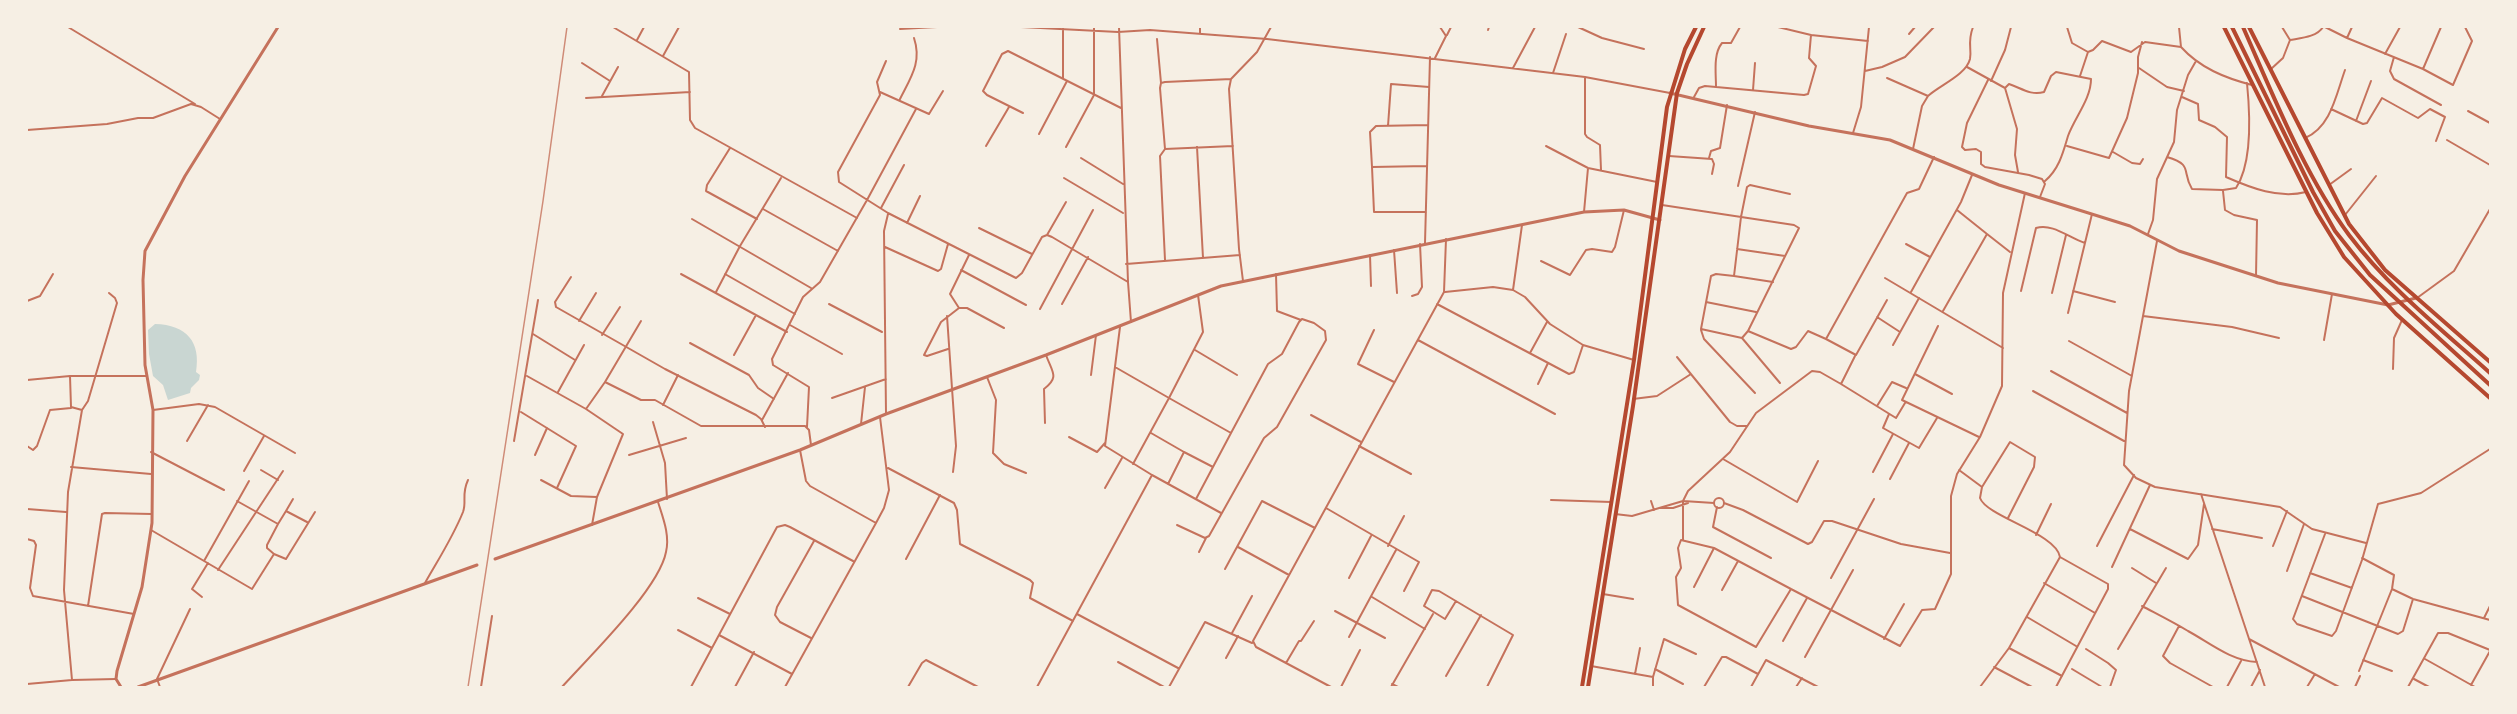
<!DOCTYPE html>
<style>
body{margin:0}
#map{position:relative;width:2517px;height:714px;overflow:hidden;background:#f6efe4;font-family:Bitter,serif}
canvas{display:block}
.frame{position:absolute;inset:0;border:28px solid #f6efe4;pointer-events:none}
</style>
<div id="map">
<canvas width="2517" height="714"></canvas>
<div class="frame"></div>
</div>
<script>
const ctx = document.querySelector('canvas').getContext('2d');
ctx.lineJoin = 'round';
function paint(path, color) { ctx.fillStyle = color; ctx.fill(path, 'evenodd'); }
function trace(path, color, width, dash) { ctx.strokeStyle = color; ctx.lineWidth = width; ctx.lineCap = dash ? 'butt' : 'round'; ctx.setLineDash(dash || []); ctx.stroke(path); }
const water = new Path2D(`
 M155,324C187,325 201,342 196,372L200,375L199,380L191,388L190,393L168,400L163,385L153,376L149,354L148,330Z`);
const minor = new Path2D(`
 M68,27L195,104
 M613,27L689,72L690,120L695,128L857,218
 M1021,27L1118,32L1150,30L1267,39L1585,77L1670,93
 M1119,27L1128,282
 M1578,27L1602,38L1644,49
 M2067,27L2072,43L2088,52L2093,50L2102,41L2131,52L2145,42L2181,47
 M2179,27L2181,47C2200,68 2225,78 2252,85
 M2325,27L2347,38L2352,27
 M900,29L937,27
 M1488,30L1489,27
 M1200,34V27
 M1909,34L1915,27
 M1447,35L1451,27
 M1811,35L1868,41
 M2347,38L2423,69L2453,85L2472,41L2465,27
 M1157,39L1161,83
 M637,40L644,27
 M2290,40C2301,38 2317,37 2323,27
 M2385,54L2400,27
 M663,56L679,27
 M2394,57L2390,71L2394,79L2441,105
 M1435,58L1446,36L1440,27
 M886,61L877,82L880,95L838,172L839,182L888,213L1016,278L1022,273L1042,237L1047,235L1052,237L1128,282L1131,322
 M582,63L610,81
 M1967,67L2005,88L2017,129L2015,155L2018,172
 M1513,68L1535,27
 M2139,68L2167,87L2184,91
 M2271,69L2283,58L2290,40L2282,27
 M2423,69L2441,27
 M1865,71L1882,67L1905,57L1934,27
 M1553,73L1566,34
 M2080,76L2088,52
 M1585,77V134L1587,137L1600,145L1601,170
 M1063,78V27
 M1887,78L1928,96C1940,85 1966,75 1970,59C1972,48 1967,43 1973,27
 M1231,79L1165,82L1161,83L1160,88L1165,149L1233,146
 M1988,80L1967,123L1962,147L1965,150L1976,149L1981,152V164L1985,167L2029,175L2042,179L2045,184L2040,197
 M1991,81L2005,50L2011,27
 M1716,87C1716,73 1713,54 1722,43H1731L1740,27
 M2005,88L2009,84C2021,88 2031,96 2044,92L2051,76L2056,72L2091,79C2091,99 2075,117 2068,136C2063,153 2059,169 2045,181
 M1753,90L1755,63
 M880,92L929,114L943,91
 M602,96L618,67
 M1694,97L1699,88L1705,86L1804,95L1808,94L1816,66L1809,58L1811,35L1778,27
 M2182,97L2198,104L2199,120L2215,127L2227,137L2226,177C2251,188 2279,199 2306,192
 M586,98L690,92
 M900,99C911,77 922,62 914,38
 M2331,109L2363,124L2367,123L2382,98L2418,118L2430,109L2445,117L2436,141
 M2468,111L2490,123
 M1023,113L987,95L983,91L1002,54L1008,51L1121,108
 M2356,121L2371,81
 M1388,126L1391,84L1429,87
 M27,130L107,124L138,118H153L191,104L201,107L220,119
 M1853,133L1861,107L1869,27
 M1039,134L1067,81
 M2305,138C2331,127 2336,95 2345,70
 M2447,140L2490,165
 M986,146L1009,107
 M1546,146L1588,168L1657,182
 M2067,146L2109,158L2127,118L2138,73V57L2142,42
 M1066,147L1094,95V27
 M1197,147L1203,258
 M730,148L707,185L706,191L757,219
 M1165,149L1160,156L1165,260
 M1913,149L1922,106L1928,96
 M2113,152L2132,163L2140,164L2143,159
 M1669,156L1712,159L1714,164L1712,174
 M2167,157C2194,165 2181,171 2192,189L2223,190L2236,188C2253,162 2250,113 2247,83
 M1081,158L1123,184
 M1709,158L1711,151L1720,148L1727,105
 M1427,166L1372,167L1370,132L1376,126L1428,125
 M1372,167L1374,212H1426
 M1064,178L1123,213
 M2329,185L2351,169
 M1738,186L1755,112
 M2223,191L2225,210L2234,215L2257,220L2256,276
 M1662,205L1794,225L1799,228L1748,331L1742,338L1701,329L1711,276L1716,274L1734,276L1741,217L1747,187L1750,185L1790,194
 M881,208L904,165
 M763,209L838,251
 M1957,210L1987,234
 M1584,212L1588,168
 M2345,215L2376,176
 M692,219L811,288
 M907,223L920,196
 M979,228L1032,254
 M2148,234L2153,220L2157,179L2174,142L2177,110L2188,75L2196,61
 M1047,235L1066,202
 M2157,241L2129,391L2124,465L2136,478L2155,487L2280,507L2312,529L2366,543
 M1425,243L1430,57
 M1906,244L1930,257
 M885,247L938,271L941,269L948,244
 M1737,249L1785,256
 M1394,250L1397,293
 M1370,255L1371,286
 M1541,261L1570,275L1586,250L1592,249L1612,252L1615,247L1624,210
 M1126,264L1240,255
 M961,270L1026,305
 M681,274L787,332
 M725,274L795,314
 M1276,274L1277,311L1301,320
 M1734,276L1773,282
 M571,277L555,302L556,307L665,369L756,415L761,419L765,427
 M1885,278L2003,348
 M1243,281L1239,249L1229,89L1231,79L1257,52L1271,27
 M1513,290L1522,225
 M2021,291L2036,228C2053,223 2069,238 2085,243
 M2073,291L2115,302
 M716,292L740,246L781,178
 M1911,292L1961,202L1972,175
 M2052,293L2066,235
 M1412,296L1418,294L1422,287L1420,244
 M2417,298L2454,271L2490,209
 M1887,300L1856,355L1826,339L1907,193L1919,189L1934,157
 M27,301L40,296L53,274
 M1706,302L1756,312
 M829,304L882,332
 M1062,304L1088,257
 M1437,304L1569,374L1574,372L1583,345L1550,324L1525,297L1513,290L1493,287L1445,292
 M959,308L950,294L969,255
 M1040,309L1093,210
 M1943,311L1987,234L2010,252
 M2068,313L2092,214
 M947,316L956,446L953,472
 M2143,316L2232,327L2279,338
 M1877,317L1900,332
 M579,321L596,293
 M790,325L842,354
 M1938,326L1902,400L1979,437
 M1374,330L1358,364L1394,382
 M1701,330L1704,339L1755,393
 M1748,331L1791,349L1796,347L1808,331L1826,339
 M533,334L575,360
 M602,335L620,307
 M1742,338L1780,383
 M1418,340L1555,414
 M2324,340L2332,294
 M2069,341L2132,376
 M690,343L749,375L758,388L774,399
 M1583,345L1634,360
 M1893,345L1919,298
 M948,349L927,356L924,355L941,322L959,308H967L1004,328
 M1195,350L1237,375
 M1530,353L1547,322
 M734,355L756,315
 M1677,357L1730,422L1737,426H1747
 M1115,367L1169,398L1203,332L1198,295
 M2393,369L2394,338L2402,320
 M2051,371L2127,413
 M1915,374L1952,394
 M1091,375L1096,335
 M70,376L71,407L82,410L88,401L117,303L115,298L109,293
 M527,376L586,409L623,434L597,497
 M987,377L996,400L993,453L1004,464L1026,473
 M27,380L70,376H146
 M605,382L641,400H655L701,426H805L809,430L811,445
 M1538,384L1548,363
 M1841,384L1896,418L1905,403
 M2033,391L2124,441
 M558,392L584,345
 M832,398L886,379
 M1633,399L1657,396L1691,374
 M663,405L678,375
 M1877,406L1892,382L1906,388
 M586,409L605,382L641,321
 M153,410L199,404L215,407L295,453
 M521,412L576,446L557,488
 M886,414L884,231L888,214
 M1889,414L1883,428L1919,448L1937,418
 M1311,415L1361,442
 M762,420L788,373
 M653,422L665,463L667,499
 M1045,423L1044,389C1060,377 1052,372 1046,355
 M861,424L865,387
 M807,427L809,387L773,365L772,359L803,297L820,282L867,200L916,109
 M1151,433L1184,452L1168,484
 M1069,437L1097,452L1105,443
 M187,441L208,405
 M514,441L538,300
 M27,446L33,450L37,446L50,410L71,408
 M1359,446L1411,474
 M800,450L806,481L810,486L876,523
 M151,452L224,490
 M1184,452L1213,467
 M535,455L547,428
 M629,455L686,438
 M1723,459L1797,502L1818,461
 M1133,464L1169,398L1231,433L1268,364L1282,354L1299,322L1302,319L1314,323L1325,331L1326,340L1277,427L1264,438L1209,536L1205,538L1177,525
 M71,467L151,474
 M888,468L954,503L957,510L960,544L1030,580L1033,583L1030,598L1073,621
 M261,470L278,480
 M1959,470L1982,487L1980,498C1987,517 2056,533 2060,557L2108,584V589L2056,687
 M244,471L264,436
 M1873,472L1893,434
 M1152,475L1221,513
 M1890,479L1909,443
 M541,480L571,496L597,497L592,525
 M1982,487L2010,442L2035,457L2034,467L2008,518
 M1105,488L1122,458
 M2201,494L2265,687
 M1714 503a5 5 0 1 1 10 0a5 5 0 1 1-10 0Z
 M1196,499L1231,433
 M1551,500L1611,502
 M1651,501L1654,510
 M1724,503L1743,510L1808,544L1812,542L1824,521H1832L1901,544L1950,553
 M1717,507L1713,527L1771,558
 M1326,508L1419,562L1404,591
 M1659,508H1673L1688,503
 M27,509L66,512
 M286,511L293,499
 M1615,514L1632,516L1683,501L1714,503
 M278,524L286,511L307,522
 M2130,529L2188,559L2198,545L2204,504
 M2212,529L2262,538
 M151,530L252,589L274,554L267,548V545L278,524L237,501
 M2325,534L2293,619L2297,624L2332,636L2336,631L2362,560L2378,504L2421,493L2490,449
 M2036,535L2051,504
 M27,539L34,541L36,545L30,588L33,596L134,614
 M1681,540L1714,548L1791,589L1756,647L1678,605L1676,577L1681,568L1678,548Z
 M1683,540V501L1688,491L1730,452L1756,413L1812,371L1820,372L1841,384L1855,356
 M1388,546L1404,516
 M2097,546L2134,475
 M2273,546L2287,511
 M1238,547L1289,575
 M1199,552L1206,538
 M274,554L286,559L315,512
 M906,559L940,495
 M204,561L249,481
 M2112,567L2150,485
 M2132,568L2156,583
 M1225,569L1262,501L1315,528
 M218,570L283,471
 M2287,571L2304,524
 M2310,573L2352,588
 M1349,578L1371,536
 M1831,578L1874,499
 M425,583C438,560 453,537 463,512C467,501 461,495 468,480
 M2044,583L2095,613
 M1694,587L1714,548
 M1791,589L1900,646L1922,610L1935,609L1951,574V496L1957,474L1980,437L2002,386L2003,293L2025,193
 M2392,589L2413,599L2490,620
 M1722,590L1738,561
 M1603,594L1633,599
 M2302,596L2398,634L2403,631L2413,599
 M202,597L192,589L208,563
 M1372,597L1425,629
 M698,598L730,614
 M1456,601L1445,619L1424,606L1432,590L1439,591L1513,635L1487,687
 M88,606L102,514L105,513L152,514
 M2142,606C2157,614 2173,622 2188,631C2210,643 2231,661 2257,662
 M1335,611L1385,638
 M1077,614L1178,668
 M2027,617L2076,646
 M2484,618L2490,606
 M2179,626L2163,656L2170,663L2213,687
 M678,630L712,648
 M1232,633L1252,596
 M719,635L792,674
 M1349,637L1396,550
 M811,638L780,622L775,615L777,607L814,541
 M1884,639L1904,604
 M2249,639L2339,687
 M1783,641L1807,598
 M2009,648L2062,676
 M2086,649L2108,663L2116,670L2110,687
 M2118,649L2166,568
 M1805,657L1853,570
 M1226,658L1238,636
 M2425,659L2475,687
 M2363,660L2392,671
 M1118,662L1164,687
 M1286,663L1299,641H1301L1314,621
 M1591,666L1653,677V687
 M1994,667L2032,687
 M1655,669L1683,684
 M2072,669L2102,687
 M2359,671L2392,589L2394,575L2362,558
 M1635,674L1640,648
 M1446,676L1481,615
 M1653,677L1664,639L1696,654
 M2414,679L2429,687
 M72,680L64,590L68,492L82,410
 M27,684L72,680L116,679
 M1392,684L1398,687
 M2471,685L2490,651
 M160,687L157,679L190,609
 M481,687L492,616
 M562,687C589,657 659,589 666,552C670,535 663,518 658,502
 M691,687L777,527L785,525L790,527L853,561
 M735,687L754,652
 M785,687L876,523L884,508L889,490L880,417
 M908,687L922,663L926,660L978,687
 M1037,687L1152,475L1105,446L1120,327
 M1169,687L1205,622L1252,643
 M1331,687L1256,647L1253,641L1444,292L1446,239
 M1341,687L1360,650
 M1391,687L1433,614
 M1704,687L1722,657H1726L1758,674
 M1751,687L1766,660L1818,687
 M1796,687L1802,678
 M1980,687L2009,648L2060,557
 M2227,687L2241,661
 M2251,687L2260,670
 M2307,687L2315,674
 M2355,687L2360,676
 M2408,687L2438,633H2448L2490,650`);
const tertiary = new Path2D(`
 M1670,93L1809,126L1890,140L1999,185L2130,226L2179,251L2278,283L2388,305L2416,298
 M495,559L800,450L886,414L1046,355L1221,286L1584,212L1624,210L1660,220
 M121,687L116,679L117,671L142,587L152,523L153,410L145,365L143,280L145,251L185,176L278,27
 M138,687L477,565`);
const secondary = new Path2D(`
 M2224,27L2317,213L2344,257L2396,314L2490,398
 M2249,27L2349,224L2385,270L2490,362`);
const trunk = new Path2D(`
 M2232,27L2313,192L2335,231L2370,275L2490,385
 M2243,27C2273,95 2305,176 2349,235C2389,288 2441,329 2490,373
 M1582,687L1634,360L1667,107L1685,49L1696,27
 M1588,687L1633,406L1677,93L1687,64L1704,27`);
const rail = new Path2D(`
 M468,687L543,201L567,27`);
paint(water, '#c9d6d2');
trace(minor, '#c5725c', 2);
trace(tertiary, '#c5725c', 3);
trace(secondary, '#b5482f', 4);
trace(trunk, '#b5482f', 4);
trace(rail, '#cf8b77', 1.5);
</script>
